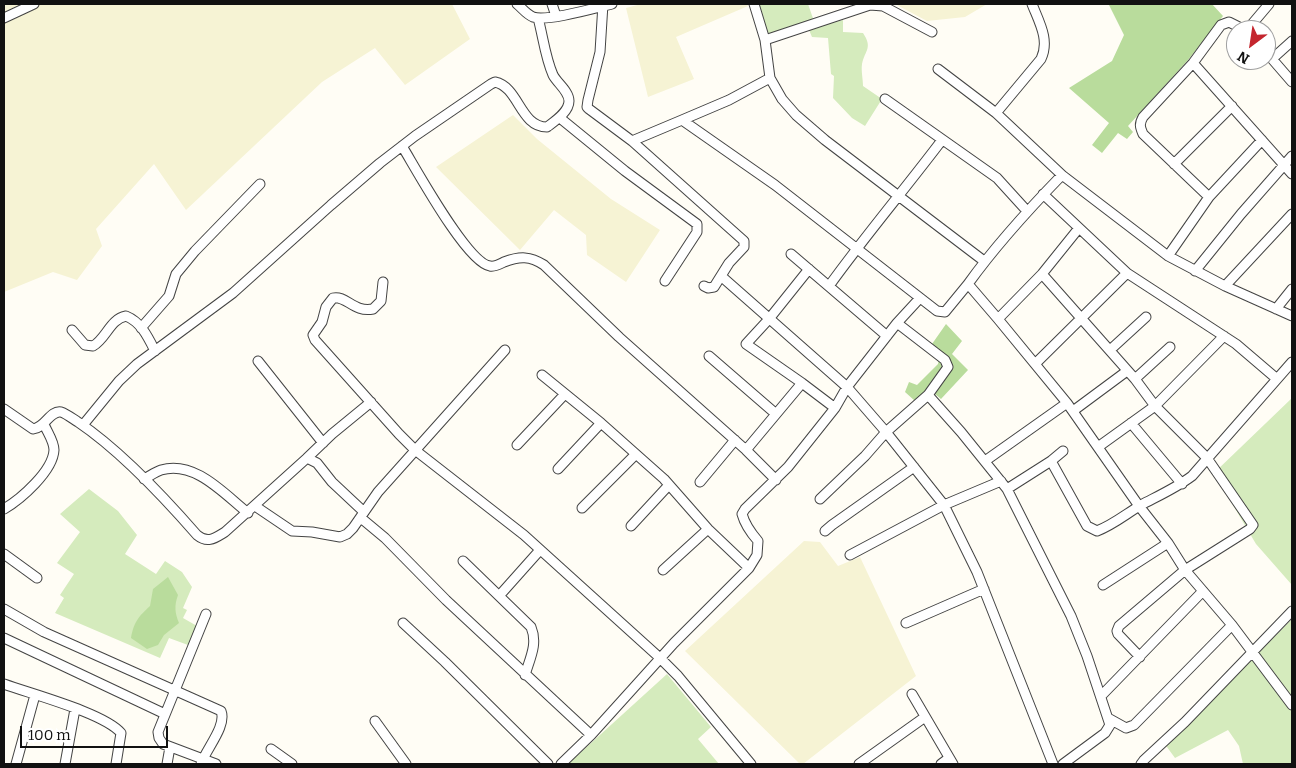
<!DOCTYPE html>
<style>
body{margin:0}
#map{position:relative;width:1296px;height:768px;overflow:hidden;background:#fffdf5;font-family:Bitter,serif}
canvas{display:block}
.frame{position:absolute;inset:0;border:5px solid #111;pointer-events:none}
.north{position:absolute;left:1226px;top:20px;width:50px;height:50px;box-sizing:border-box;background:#fff;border:1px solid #a0a0a0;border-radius:50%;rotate:211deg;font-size:14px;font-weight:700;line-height:20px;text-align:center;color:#111}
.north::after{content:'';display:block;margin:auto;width:18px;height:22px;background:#c4262e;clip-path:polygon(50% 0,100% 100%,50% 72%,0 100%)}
.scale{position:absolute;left:20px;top:726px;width:148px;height:22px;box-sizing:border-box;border:2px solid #111;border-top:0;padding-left:6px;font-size:15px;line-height:18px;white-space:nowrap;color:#111;-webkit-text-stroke:4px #fff;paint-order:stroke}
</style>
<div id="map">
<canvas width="1296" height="768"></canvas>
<div class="frame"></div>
<div class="north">N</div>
<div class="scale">100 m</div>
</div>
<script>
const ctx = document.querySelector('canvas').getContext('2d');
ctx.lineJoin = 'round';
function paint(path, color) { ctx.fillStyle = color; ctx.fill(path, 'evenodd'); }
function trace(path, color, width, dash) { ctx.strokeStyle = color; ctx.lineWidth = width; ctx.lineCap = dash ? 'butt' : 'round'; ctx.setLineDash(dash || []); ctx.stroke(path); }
const farmland = new Path2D(`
 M4,4H452L470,39L405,85L375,48L322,82L186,210L154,164L96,229L102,246L77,280L53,272L4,292Z
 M641,4H747L748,6L676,37L694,79L648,97L626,8Z
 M895,4H987L965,17L927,21Z
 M513,115L537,139L611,199L660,230L626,282L587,255L586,235L554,210L520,250L436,167Z
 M804,541L820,542L838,566L860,557L916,676L803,764H800L685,651Z`);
const green = new Path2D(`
 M758,4H808L816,27L843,20V32L863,33C873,48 865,50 862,64C861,71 863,79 863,86L882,99L865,126L852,118L833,98L834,76L831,74L828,38L812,37L806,23L768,36Z
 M1292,398V585L1256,544L1214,473Z
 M89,489L118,511L137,535L125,554L156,574L165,561L182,572L192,587L183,608L187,610L183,618L197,626L188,645L169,638L160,658L55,613L64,598L60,595L74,574L57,563L80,532L60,514Z
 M1292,619V764H1243L1239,746L1228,730L1175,758L1164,743L1187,725Z
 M667,674L711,727L698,739L719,764H568Z`);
const forest = new Path2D(`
 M1112,4H1212L1223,16L1188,60L1128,126L1133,132L1127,139L1118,133L1102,153L1092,145L1109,123L1069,88L1112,61L1124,35L1109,5Z
 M946,324L962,341L952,354L968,370L941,399L929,389L915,401L905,392L909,382L917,385L938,364L940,352L932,344Z
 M168,577L178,595C174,606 175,613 179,623L164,635L158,645L147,649L131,638C134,622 138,617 150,606L153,589Z`);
const minor = new Path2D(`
 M517,4C522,8 526,14 533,17C547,22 595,8 612,4
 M552,4L556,16
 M603,4L600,52L588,100L587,107L589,109L632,141L682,120L775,185L937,311L945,312L968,284L998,319L1067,403L1139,506L1168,543L1185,570L1232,625L1292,705
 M754,4L765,40L770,78L782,99L796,115L825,140L984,261
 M4,18L34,4
 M1247,30L1269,4
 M765,40L870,5L883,6L932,32
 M1266,52L1292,82
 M1272,59L1292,41
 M1193,63L1292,174
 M938,69L996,113L1062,175L1168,256L1225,286L1292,316
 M885,99L997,178L1027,211
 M996,113L1041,59C1050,40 1039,22 1032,4
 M560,118L625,171L697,224V232L665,281
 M682,120L729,100L770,78
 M632,141L744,241V247L729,263L714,287L708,288L704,286
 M402,146C415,167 467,263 490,266C495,267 500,264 504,262C520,256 530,256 544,265L619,337L746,450L776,480
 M1174,164L1232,106
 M1043,194L1127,273L1236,344L1277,379
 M1209,197L1143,134C1140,127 1139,124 1143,117L1193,63L1221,25L1229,22L1245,30
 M791,254L887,336
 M1168,256L1209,197L1262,140
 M809,269L769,319L746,344L802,383L835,408
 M1195,271L1241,214L1292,156
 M1042,274L1135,379L1155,406L1207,458L1253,525L1250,529L1185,570L1119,626L1117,631L1118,634L1140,657
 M721,276L847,387L886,432L944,505L977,572L1053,764
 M383,282L381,301L373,309C354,313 346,295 333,298L326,307L322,322L313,335L315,340L399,434L415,450L524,535L660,658L678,676L751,764
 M968,284C996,245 1028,210 1062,175
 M829,286C865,236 905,189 942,140
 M1225,286L1292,214
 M1276,309L1292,289
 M998,319L1042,274L1079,228
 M141,328L169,296L176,274L195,251L260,184
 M72,330L85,345L93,346C106,339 110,319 126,316C141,322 148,337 155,351
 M1110,350L1146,317
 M709,356L776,414
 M258,361L323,443
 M1035,364L1127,273
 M542,375L601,423L664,479L708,529L749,568
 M1135,379L1170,347
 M928,395L961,432L1007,489L1071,616L1087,656L1110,725L1105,733L1063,764
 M4,409L33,429C45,428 50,410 61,412C67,414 73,419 78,422C121,451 163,496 197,535C208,544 215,538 225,532L307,458L317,463L332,482L364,512
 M1073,411L1127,371
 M1131,423L1182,484
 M83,425L119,381L137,364L233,293L331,205L380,163L415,136L491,84L495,82C519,87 520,127 547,127C555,121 569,112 569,101C569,91 557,83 553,75C545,57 543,36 538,18
 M517,445L565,394
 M1098,447L1155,406L1224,336
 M746,450L802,383
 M307,458L332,434L371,402
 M985,461L1067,403
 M1051,461L1087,526L1097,531C1113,525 1126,514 1141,505C1158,496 1176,488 1192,476L1292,362
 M558,469L601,423
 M144,479C150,476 155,472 161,470C195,460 224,494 248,513
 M700,482L735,440
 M1007,489L1051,461L1063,451
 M820,499L865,456L886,432L928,395L948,367L945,360L897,323
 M255,506L292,531L312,532L340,537L347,534L353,528L378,492L505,350
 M582,508L635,455
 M4,509C21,499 53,471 54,450C54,441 47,432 44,424
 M361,518L385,538L446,600L591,735
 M631,526L668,486
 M825,531L832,525L914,467
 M4,554L37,578
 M850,555L944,505L1001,481
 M463,561L531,627C538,644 530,658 525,675
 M663,570L708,529
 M1103,585L1168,543
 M499,596L540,550
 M4,609L44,632L221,711C227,726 206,749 201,764
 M206,614L158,732L159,738L163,744L216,764
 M403,623L445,662L548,764
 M906,623L984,589
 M4,638L165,714
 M4,684C31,694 104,713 121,733L116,764
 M912,694L953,764
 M1101,696L1203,591
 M1108,718L1126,728L1134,725L1232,625
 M375,721L406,764
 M271,749L292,764
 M16,764L35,695
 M65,764L75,709
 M167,764L170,747
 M561,764L591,735L674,643L749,568L757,555L758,541C751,533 745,525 742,514L745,509L788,467L835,408L847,387L897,323L920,298
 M859,764L925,717
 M941,764L949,758
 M1141,764L1144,760L1185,722L1292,611`);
paint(farmland, '#f6f3d4');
paint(green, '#d5ebbd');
paint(forest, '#b9dc9c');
trace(minor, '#444', 11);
trace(minor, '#fff', 9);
</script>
